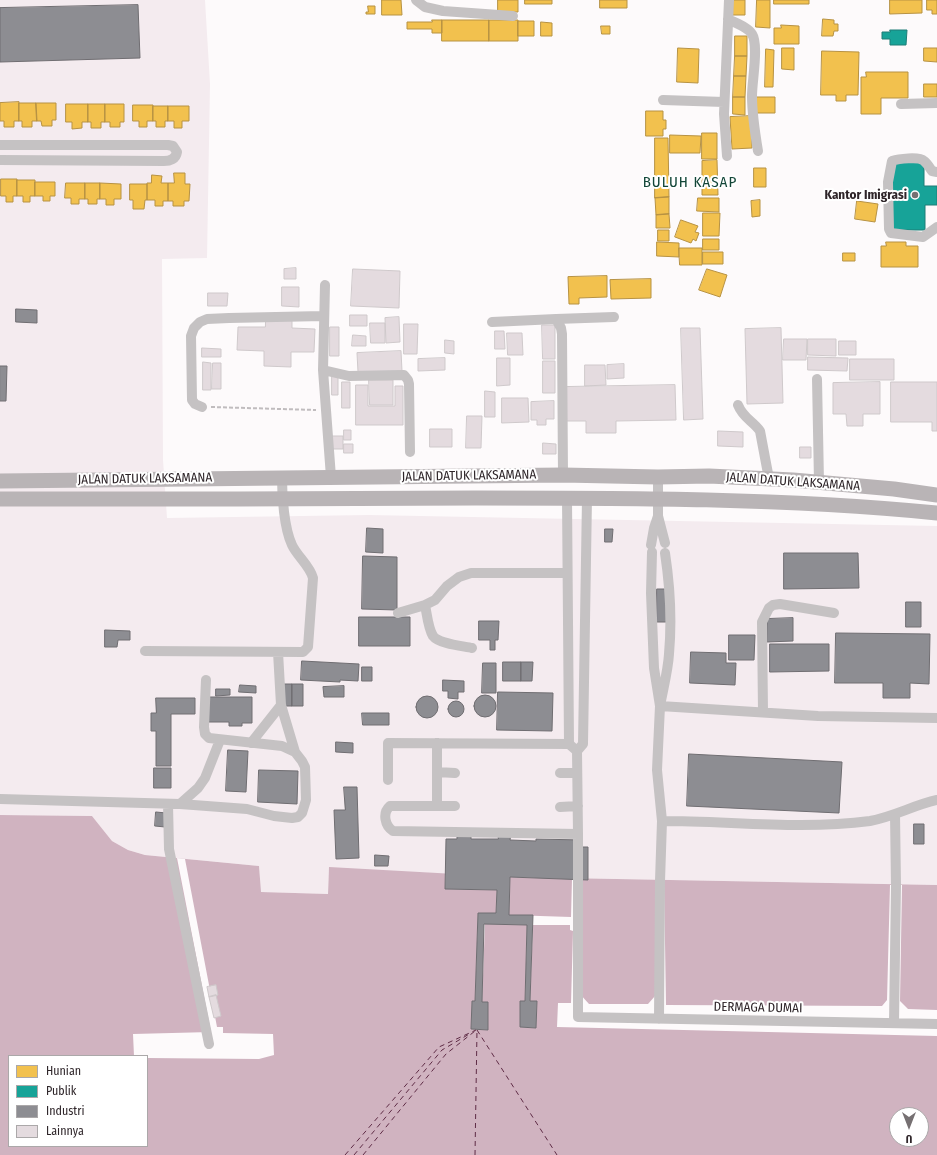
<!DOCTYPE html>
<style>
body{margin:0}
#map{position:relative;width:937px;height:1155px;overflow:hidden;background:#fdfafb;font-family:"Fira Sans Condensed",sans-serif}
canvas{display:block}
.legend{position:absolute;left:8px;top:1055px;width:140px;height:92px;box-sizing:border-box;background:#fff;border:1px solid #aba8a9;margin:0;padding:5px 7px;list-style:none;font-size:12px;color:#2e2529}
.legend li{display:flex;align-items:center;gap:8px;height:20px}
.legend b{width:20px;border:1px solid #aba8a9}
.north{position:absolute;left:889px;top:1107px;width:40px;height:40px;box-sizing:border-box;background:#fff;border:1px solid #aba8a9;border-radius:50%;rotate:180deg;font-size:11px;font-weight:700;line-height:16px;text-align:center;color:#2e2529}
.north::after{content:'';display:block;margin:auto;width:14px;height:18px;background:#767072;clip-path:polygon(50% 0,100% 100%,50% 72%,0 100%)}
</style>
<div id="map">
<canvas width="937" height="1155"></canvas>
<ul class="legend">
<li><b style="height:11px;background:#f2c14e"></b>Hunian</li>
<li><b style="height:11px;background:#17a398"></b>Publik</li>
<li><b style="height:11px;background:#8d8d92"></b>Industri</li>
<li><b style="height:11px;background:#e4dbdf"></b>Lainnya</li>
</ul>
<div class="north">U</div>
</div>
<script>
const ctx = document.querySelector('canvas').getContext('2d');
ctx.lineJoin = 'round';
function paint(path, color) { ctx.fillStyle = color; ctx.fill(path, 'evenodd'); }
function trace(path, color, width, dash) { ctx.strokeStyle = color; ctx.lineWidth = width; ctx.lineCap = dash ? 'butt' : 'round'; ctx.setLineDash(dash || []); ctx.stroke(path); }
function label(font, color, halo, rows, align = 'center') {
  ctx.font = font + ' "Fira Sans Condensed",sans-serif'; ctx.lineWidth = 4; ctx.setLineDash([]); ctx.textBaseline = 'middle'; ctx.strokeStyle = halo; ctx.fillStyle = color; for (const [text, x, y, turn = 0] of rows) {
    ctx.save(); ctx.translate(x, y); ctx.rotate((+turn || 0) * Math.PI / 180); ctx.textAlign = isNaN(turn) ? turn : align; if (halo) ctx.strokeText(text, 0, 0); ctx.fillText(text, 0, 0); ctx.restore();
  }
}
const built = new Path2D(`
 M0,0H205L210,84L207,258L162,259L163,460L167,518L369,515L937,526V885L510,877L329,868L328,894L260,892L259,866L145,855L128,850L112,841L92,816L0,815Z`);
const water = new Path2D(`
 M0,815L92,816L112,841L128,850L145,855L259,866L261,892L328,894L329,867L510,877L937,885V1155H0ZM9,1056H147V1146H9ZM897,1115H921V1139H897Z`);
const pier = new Path2D(`
 M177,858L185,859L217,1027H223V1033L273,1034L274,1055L259,1059L148,1058L147,1056H134L133,1034L211,1032Z
 M445,875L510,877L509,915L571,917L572,879H581L580,994L589,1004H648L655,996V881H664L666,1005L882,1006L887,1000L890,885H902L900,1001L908,1009L937,1010V1036L557,1027L558,1003H571L573,931L570,930V925H533L530,1001H537L536,1028L520,1027V1001H525L527,925L485,924L482,1002H488V1030L471,1029L472,1001H475L478,913H496L497,890L445,889Z`);
const homes = new Path2D(`
 M382,0H401L402,15H382Z
 M498,0H518V12H498Z
 M525,0H552V4H525Z
 M600,0H627V8H600Z
 M733,0H745V15H733Z
 M757,0H770V28L756,27Z
 M774,0H809V4H774Z
 M890,0H922V13L890,14Z
 M927,0H937V14H932V10H927Z
 M368,6H375V14H366V12H368Z
 M823,19L834,20V24H838V31H834L833,36H822Z
 M432,20H442V33H432V29H407V22H432Z
 M442,20H489V41H442Z
 M489,20H518V41H489Z
 M518,21H534V36H518Z
 M541,22L552,23V36H541Z
 M781,25L799,26V44H774V28H781Z
 M601,26H610V34H602Z
 M735,36H747V56H735Z
 M678,48L699,49L698,83L677,82Z
 M782,48H794V70L782,69Z
 M924,48H937V62L924,61Z
 M766,49L774,50L773,87H765Z
 M822,51L859,52L858,95H846V101H836V95H821Z
 M735,56H747L746,76H734Z
 M866,72H908V98H881V114H861V77H866Z
 M734,76H746L745,97H733Z
 M924,84H937V97H924Z
 M733,97H745V115L733,114Z
 M755,97H775V113H754Z
 M19,102V121H14V127H4V121H0V103Z
 M19,103H36L37,121H32V127H22V121H19Z
 M36,103H56V120H52V126H42L41,121H37Z
 M66,104H88V122H82V128L72,129V122H66Z
 M88,104H105V122H101V128H91V122H88Z
 M105,104H124V122H120V127H110V122H105Z
 M133,105H153V121H147V127H139V121H133Z
 M153,106H168V121H165V127H156V121H153Z
 M168,106H189V121H182V128H174V121H168Z
 M646,111H663V120H666V129H663V136H646Z
 M751,116L752,148L732,149L730,117Z
 M702,133H717V159H702Z
 M670,135L701,136L700,153H670Z
 M655,138H668L669,197L655,198Z
 M717,160L718,195H702V161Z
 M754,168H766V187H754Z
 M174,173H185V184H190L189,201H184V206H173V201H168V183H174Z
 M152,175L162,176L161,183H168V201H163V206H155V200H147V183H151Z
 M1,179H17V196H13V202H6V196H1Z
 M17,180H35V196H30V202H23V196H17Z
 M35,182H55V196H50V201H43V196H35Z
 M66,183H85V199H79V204H71V198H65Z
 M85,183H100V199H97V204H88V199H85Z
 M100,183L121,184V199H114V205H106V199H100Z
 M130,184H147V200H145L144,209H133V200H130Z
 M669,197V214L656,215L655,198Z
 M698,198H719V212L697,211Z
 M760,200V216L752,217L751,201Z
 M857,201L878,204L875,222L855,219Z
 M703,213H720L719,236H703Z
 M669,214L670,228H656V215Z
 M681,220L698,226L695,232L699,233L696,241L693,239L691,243L675,237Z
 M658,230H669V241H658Z
 M703,239H719V250H703Z
 M657,242L679,243V257L657,256Z
 M886,242H906V246H918V267H881V246H886Z
 M679,248H702V265H680Z
 M703,252H723V264H703Z
 M843,253H855V261H843Z
 M707,269L727,275L720,297L699,290Z
 M607,276V297L579,298V304H569L568,277Z
 M651,279V298L611,299L610,280Z`);
const public = new Path2D(`
 M890,30H907L906,45H890V39H882V32H890Z
 M893,162H924V186H937V205H925V230H893Z`);
const industry = new Path2D(`
 M138,5L140,58L0,62V8Z
 M16,309L37,310V323L16,322Z
 M0,366H7L6,401H0Z
 M367,528L383,529V553L366,552Z
 M605,529H613L612,542H605Z
 M784,553H858L859,588L784,589Z
 M363,556L397,557V610L362,609Z
 M657,589H668V622H657Z
 M906,602H921V627H906Z
 M359,617H410V646H359Z
 M793,618V641L767,642V619Z
 M479,621H499L498,640H495V650H490V640H479Z
 M105,630L130,631V640H118L117,647H105Z
 M836,633L930,634L929,684L910,683V698H883V683H835Z
 M729,635H755L754,660H729Z
 M770,644H829V671L770,672Z
 M691,652L726,653V663H736L735,685L690,683Z
 M302,661L359,664L358,681L340,680V682L301,680Z
 M503,662H521V681H503Z
 M521,662H533L532,681H521Z
 M483,663H496V693H482Z
 M362,667H372V681H362Z
 M443,680L464,681V692H458V699L448,698V691H443Z
 M283,684H292V706H283Z
 M292,684H303V706H292Z
 M240,685L256,686V693L239,692Z
 M344,686V697H324L323,687Z
 M216,689H230V695L216,696Z
 M498,692L553,693L552,731L497,730Z
 M474 706a11 11 0 1 1 22 0a11 11 0 1 1-22 0Z
 M416 707a11 11 0 1 1 22 0a11 11 0 1 1-22 0Z
 M209,697H252V723H242V726H229V722H208Z
 M156,698H195V714H171V766H156V731H151V713H156Z
 M448 709a8 8 0 1 1 16 0a8 8 0 1 1-16 0Z
 M362,713H389V725H363Z
 M336,742L353,743V753L336,752Z
 M228,750L248,751L246,792L226,791Z
 M689,754L842,762L839,813L687,806Z
 M154,768H171V788H154Z
 M259,770L298,771L297,804L258,802Z
 M344,787H357L359,858L336,859L334,810H345Z
 M156,812L166,813L165,827L155,826Z
 M914,824H924V844H914Z
 M498,833H511L510,840L536,841V839L582,840V847H588V880L510,877L509,915H533L530,1001H537L536,1028L520,1027V1001H525L527,925L484,924L482,1002H488V1030L471,1029L472,1001H475L478,913H496L497,890L445,889L446,839H457V834H471V839H498Z
 M375,855L389,856L388,866H375Z`);
const ferry = new Path2D(`
 M477,1030L557,1155
 M345,1155L439,1047L476,1030
 M354,1155L442,1050L471,1033
 M363,1155L446,1054L475,1031
 M475,1155L477,1030`);
const building = new Path2D(`
 M296,268V279H284V269Z
 M353,269L400,271L399,308L351,306Z
 M282,287H299V307L282,306Z
 M208,293H228L227,306H208Z
 M350,315H367V326H350Z
 M399,317L400,342L386,343L385,318Z
 M266,318L292,319V328L315,329L314,352H291V367L264,366V351L237,350L238,327H265Z
 M370,323H385V343H371Z
 M404,324H418L417,354H404Z
 M542,325H555V359H543Z
 M330,327H339V356H330Z
 M681,328H700L703,419L684,420Z
 M781,328L783,403L747,404L745,329Z
 M495,331H504L505,349H495Z
 M507,333H522L523,355H508Z
 M353,335L366,336V346H352Z
 M784,339H807L806,360H783Z
 M808,339H836V356L808,355Z
 M445,340L454,341V354L445,353Z
 M839,341H856V355H839Z
 M202,348L221,349V357H202Z
 M401,351L402,371L358,372L357,353Z
 M808,357L848,358L847,371L808,370Z
 M445,358V370L418,371V359Z
 M497,358H510V385L497,386Z
 M850,359H894V380H850Z
 M543,361H555V393H543Z
 M203,362L211,363V390H203Z
 M213,363H221V389H212Z
 M624,364V378L607,379V365Z
 M585,365H605L606,385L585,386Z
 M332,373H338V395H332Z
 M369,380H393V405H370Z
 M342,382H350V408H342Z
 M880,382V414H863V426H847L846,414H833V383Z
 M891,382H937V431H932V422H891Z
 M356,385H368V406H395V386H403V425H356Z
 M675,385L676,420L616,421V433H586V421H565L564,387Z
 M485,391L495,392V417H485Z
 M502,398H528L529,422L502,423Z
 M554,401V419H546V425H537V420H531V402Z
 M467,416H482L481,448H466Z
 M430,429H452V447H430Z
 M344,430H351V440H344Z
 M718,431L743,432V447L718,446Z
 M332,436H343V449H332Z
 M543,443L556,444V454H543Z
 M344,444H353V453H344Z
 M800,447H811V458H800Z
 M216,985L218,995L209,997L207,987Z
 M216,995L221,1016L214,1018L209,997Z`);
const path = new Path2D(`
 M211,407L316,410`);
const minor = new Path2D(`
 M416,0L425,7L443,11L513,16
 M728,19C735,23 748,27 752,34C759,45 752,81 752,96C752,114 755,133 758,151
 M663,100L724,102
 M901,104L937,103
 M0,145H168L173,146L177,152C176,159 170,161 164,161L0,160
 M727,156L724,114L729,0
 M937,172L932,171C930,168 927,163 924,161C919,156 898,159 892,161L888,182L889,229L891,233L923,237L937,227
 M325,285L323,370L331,477
 M492,322L556,319
 M323,370L349,376L404,375L408,380L409,384L410,452
 M817,379L819,482
 M738,405C743,418 753,421 760,431L769,479
 M202,407L195,404L192,400L191,336L194,328L200,322L207,319L229,318L323,316
 M563,475L562,334L561,328L556,319L614,317
 M658,477V516L665,543
 M567,498L569,744L577,751
 M651,545L654,528L658,516
 M652,552L651,593L654,668L660,706L657,770L662,821C731,821 801,830 870,821C893,817 914,805 937,800
 M665,553C670,586 672,620 669,654C668,671 663,689 660,706L818,716L937,718
 M425,605C427,614 428,628 433,636C439,644 463,646 472,648
 M398,613L425,605L435,600L447,586L459,577L471,573H567
 M145,651L303,652L308,647L313,578C310,566 297,556 292,545C284,528 282,496 282,478
 M278,652L281,705L295,752
 M763,712L762,622L769,608L773,605L780,604L834,613
 M251,743L281,705
 M437,772L455,773
 M560,773H577
 M388,780V743L569,744
 M0,799L180,804L247,809L274,816L292,818L298,817L302,813L306,800L305,767L302,761L295,752L282,746L209,738L205,734L204,727L206,680
 M168,804L169,849L209,1044
 M180,804L198,788L205,778L220,740
 M437,806V743
 M455,806H390C382,813 385,826 393,831L578,834L577,751L583,744L587,498
 M560,807L578,806
 M578,834V1017L937,1024
 M659,1019L660,881L662,821
 M894,1023L896,885L895,814`);
const highway = new Path2D(`
 M0,481L563,475L658,477L709,476L793,480L894,489L937,495
 M0,499C159,499 317,499 476,498C629,498 784,498 937,513`);
const markers = [
 [915,195,4,"#767072"]
];
const poiNames = [
 ["Kantor Imigrasi",907,195]
];
const streetNames = [
 ["JALAN DATUK LAKSAMANA",469,476,-1],
 ["JALAN DATUK LAKSAMANA",145,479,-1],
 ["JALAN DATUK LAKSAMANA",793,482,4],
 ["DERMAGA DUMAI",758,1008,1]
];
const quarterNames = [
 ["BULUH KASAP",690,183]
];
paint(built, '#f4ebef');
paint(water, '#d0b3c0');
paint(pier, '#fdfafb');
paint(homes, '#f2c14e');
trace(homes, '#b79243', 1);
paint(public, '#17a398');
trace(public, '#1e7d77', 1);
paint(industry, '#8d8d92');
trace(industry, '#706e72', 1);
trace(ferry, '#5f2c46', 1, [5, 4]);
paint(building, '#e4dbdf');
trace(building, '#cfc9cb', 1);
trace(path, '#c0bcbe', 2, [4, 2]);
trace(minor, '#c5c2c3', 10);
trace(highway, '#b9b4b6', 15);
for (const [x, y, r, color] of markers) { const dot = new Path2D(); dot.arc(x, y, r, 0, 2 * Math.PI); ctx.fillStyle = color; ctx.fill(dot); trace(dot, '#fff', 1.5); }
label('bold 13px', '#2e2529', '#fff', poiNames, 'right');
label('13px', '#2e2529', '#fff', streetNames);
ctx.letterSpacing = '1px';
label('15px', '#134638', '#fff', quarterNames);
ctx.letterSpacing = '0px';
</script>
